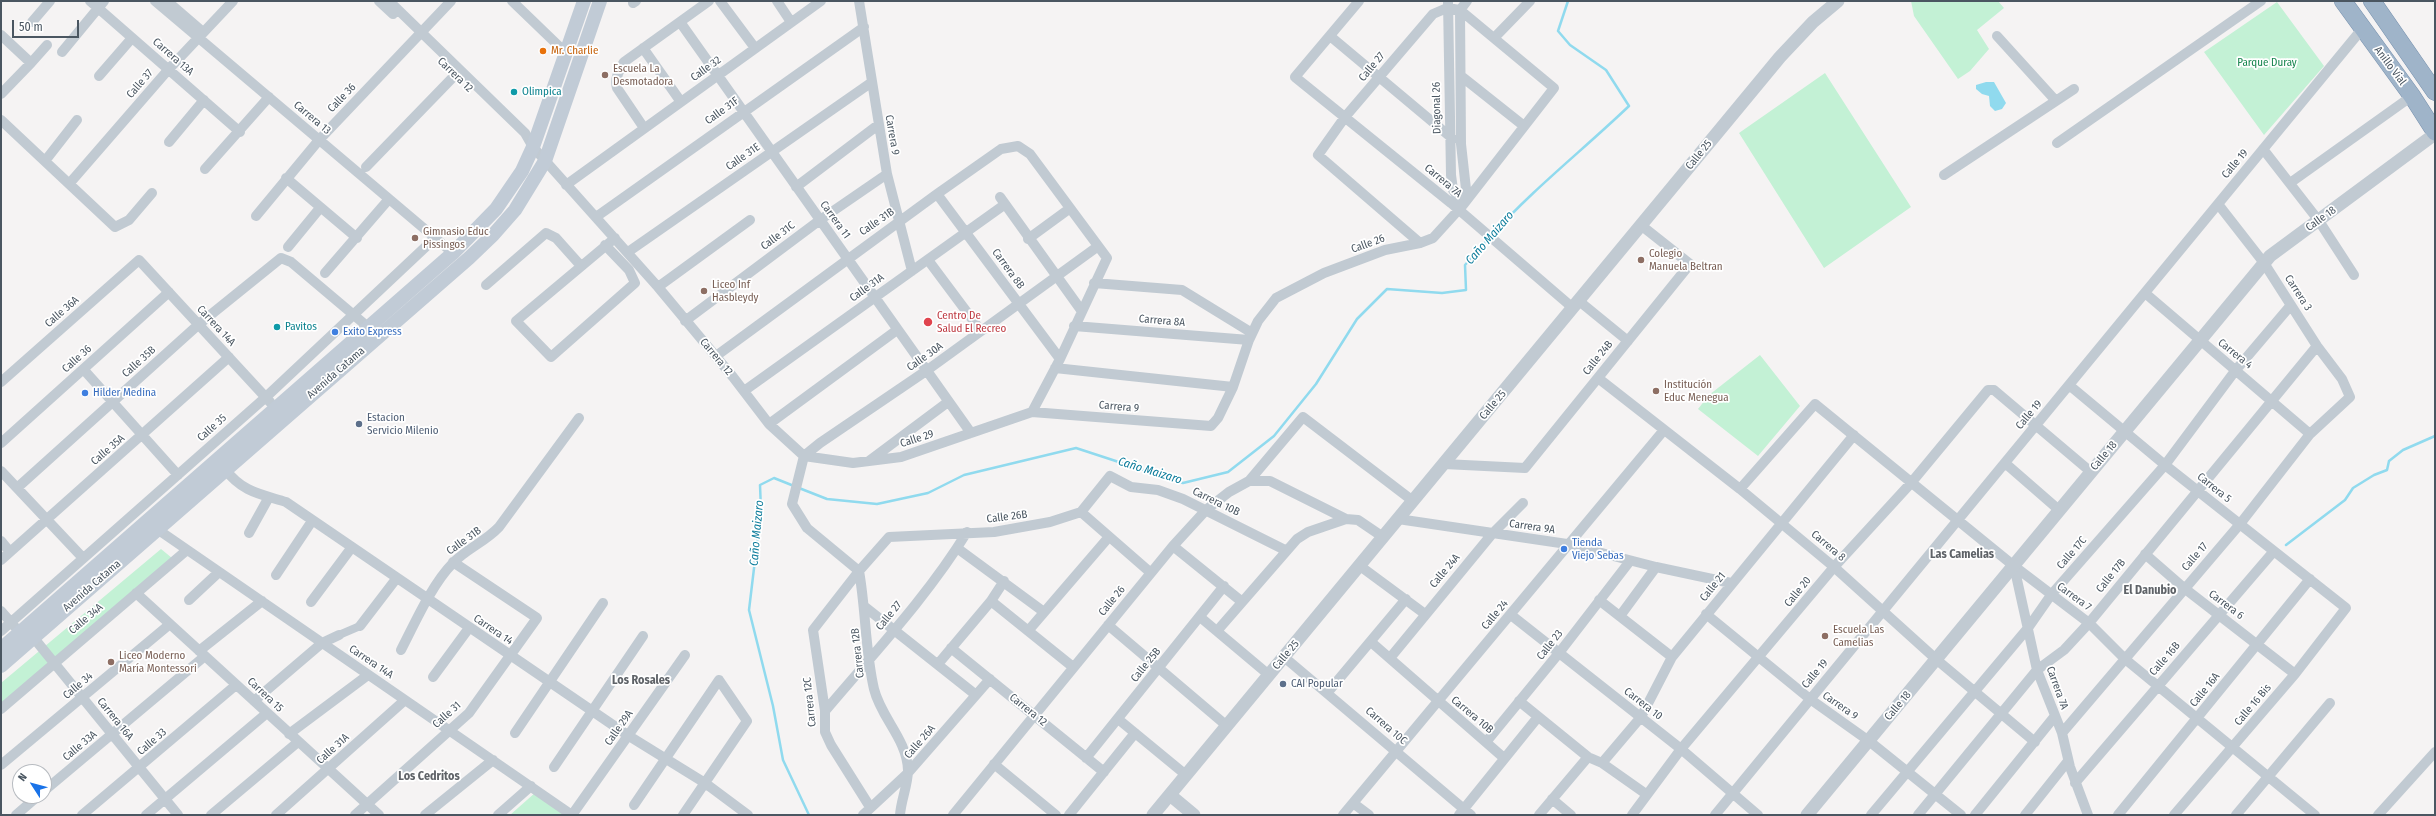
<!DOCTYPE html>
<meta charset="utf-8">
<style>
body{margin:0}
#map{position:relative;width:2436px;height:816px;overflow:hidden;background:#f5f3f3;font-family:"Fira Sans Condensed",sans-serif}
canvas{display:block}
.frame{position:absolute;inset:0;border:2px solid #4a5661;pointer-events:none}
.north{position:absolute;left:12px;top:764px;width:40px;height:40px;box-sizing:border-box;background:#fff;border:1px solid #b7bbc0;border-radius:50%;rotate:306deg;font-size:11px;font-weight:700;line-height:16px;text-align:center;color:#4a5661}
.north::after{content:'';display:block;margin:auto;width:14px;height:18px;background:#1a73e8;clip-path:polygon(50% 0,100% 100%,50% 72%,0 100%)}
.scale{position:absolute;left:12px;top:20px;width:67px;height:18px;box-sizing:border-box;border:2px solid #4a5661;border-top:0;padding-left:5px;font-size:12px;line-height:14px;white-space:nowrap;color:#4a5661;-webkit-text-stroke:3px #fff;paint-order:stroke}
</style>
<div id="map">
<canvas width="2436" height="816"></canvas>
<div class="frame"></div>
<div class="north">N</div>
<div class="scale">50 m</div>
</div>
<script>
const ctx = document.querySelector('canvas').getContext('2d');
ctx.lineJoin = 'round';
function paint(path, color) { ctx.fillStyle = color; ctx.fill(path, 'evenodd'); }
function trace(path, color, width, dash) { ctx.strokeStyle = color; ctx.lineWidth = width; ctx.lineCap = dash ? 'butt' : 'round'; ctx.setLineDash(dash || []); ctx.stroke(path); }
function label(font, color, halo, rows, align = 'center') {
  ctx.font = font + ' "Fira Sans Condensed",sans-serif'; ctx.lineWidth = 3.5; ctx.setLineDash([]); ctx.textBaseline = 'middle'; ctx.strokeStyle = halo; ctx.fillStyle = color; for (const [text, x, y, turn = 0] of rows) {
    ctx.save(); ctx.translate(x, y); ctx.rotate((+turn || 0) * Math.PI / 180); ctx.textAlign = isNaN(turn) ? turn : align; if (halo) ctx.strokeText(text, 0, 0); ctx.fillText(text, 0, 0); ctx.restore();
  }
}
const green = new Path2D(`
 M1911,1H1998L2004,8L1977,30L1989,49L1970,71L1958,79L1914,16Z
 M2277,2L2324,66L2264,135L2204,52Z
 M1825,73L1911,207L1824,268L1739,133Z
 M1760,355L1800,406L1758,456L1698,409L1709,395Z
 M161,549L172,558L1,704V683Z
 M536,792L570,815H510Z`);
const water = new Path2D(`
 M1986,82H1994L2006,103L2002,109L1995,111L1990,106L1989,96L1982,94L1976,89V85Z`);
const stream = new Path2D(`
 M1491,236C1533,189 1583,150 1629,106L1606,70L1570,45L1558,31L1568,1
 M794,486L774,478L760,485L761,510L749,610L773,706L783,760L809,815
 M799,488L827,499L877,504L928,493L964,475L1076,448L1183,483L1228,472L1274,436L1316,384L1357,319L1387,289L1442,293L1466,290L1465,265L1488,239
 M2286,545L2345,500L2353,488L2374,475L2387,470L2389,461L2403,450L2435,436`);
const pedestrian = new Path2D(`
 M339,635L360,626`);
const minor = new Path2D(`
 M90,1L240,132
 M155,1L453,253
 M167,1L203,32
 M379,1L393,14
 M389,1L525,133L533,147L658,287L733,377L769,424L804,456
 M512,1L566,53
 M720,1L755,48
 M777,1L791,22
 M859,1L887,174L912,271
 M1359,1L1295,77L1451,203L1573,308
 M1448,2L1451,175L1453,190L1463,205
 M633,3L636,1
 M32,22L50,1
 M680,22L971,433
 M1,35L31,63L47,45
 M1330,36L1453,139
 M1997,36L2056,101
 M1495,37L1530,1
 M643,48L681,102
 M62,52L104,1
 M99,76L132,38
 M1461,76L1524,126
 M1,94L31,63
 M1,120L115,227L129,220L152,193
 M644,128L617,88C614,79 619,70 624,62L709,1
 M169,142L204,100
 M2057,143L2261,1
 M2263,149L2319,221L2354,275
 M45,161L77,120
 M366,167L460,70
 M205,169L269,97
 M1944,175L2074,89
 M286,178L357,238
 M2290,183L2412,96
 M69,184L168,70L233,1
 M566,185L821,1
 M796,187L878,125
 M937,194L1060,359
 M1000,197L1081,310
 M1467,198L1461,144L1460,10L1467,1
 M256,216L319,140L451,1
 M596,217L864,27
 M1028,239L1069,209
 M1420,243L1318,155L1345,117L1433,14L1447,8
 M605,245L629,270L635,283L551,357L516,321L615,238
 M288,247L320,208
 M628,252L872,82
 M928,260L981,331
 M325,273L389,199
 M1094,283L1182,290L1252,333
 M486,285L546,233L556,238L581,266
 M658,287L750,220
 M2145,293L2310,434
 M1579,301L1628,341
 M685,321L820,220L887,174
 M1074,326L1249,340
 M716,356L937,194L1001,149L1018,146L1030,154L1107,258L1060,359L1032,412
 M1055,368L1233,387
 M84,370L178,475
 M1598,378L1740,489L1834,567L1937,660L2035,742
 M1,382L139,260L270,402
 M2069,385L2165,465L2346,608L2295,674L2174,815
 M744,391L1004,205
 M769,424L897,330
 M1,443L169,292
 M804,456L853,463L901,457L1032,412L1211,426L1218,418L1233,387L1249,340L1258,321L1276,298L1324,273L1385,250L1420,243L1433,238L1463,205L1554,88L1460,10L1447,8
 M869,461L948,402
 M2005,463L2059,510
 M1444,464L1525,468L1690,264L1642,226
 M225,469C242,492 260,494 286,502L629,736L705,783L748,815
 M1,471L83,558
 M1249,481H1270L1346,519L1358,520L1383,537
 M17,488L198,325L281,258L291,262L368,327
 M1740,489L1815,404L2014,566L2089,623L2125,659L2315,815
 M1081,512L1151,573
 M1398,519L1567,544L1656,567L1731,583
 M157,529L572,815
 M249,533L269,497
 M1,541L10,552
 M1173,546L1241,601
 M957,548L1044,612
 M2145,554L2184,588L2295,674
 M1,560L229,357
 M1360,566L1425,614
 M2014,566L2037,670L2062,733L2070,767L2088,815
 M276,575L312,521
 M136,593L379,815
 M189,600L219,572
 M1599,600L1672,657
 M991,601L1073,667
 M311,602L352,547
 M865,607L976,695
 M1,611L15,627
 M1706,614L1810,699L1869,741L1961,815
 M1511,615L1681,749L1758,815
 M1620,616L1656,567
 M1200,617L1269,675
 M1108,625L1227,726
 M360,626L396,579
 M1,631L266,397L435,238
 M1028,631L1108,538
 M1217,631L1297,539L1308,532L1346,519
 M33,637L178,815
 M1371,642L1504,758
 M951,648L1104,772
 M401,650C415,623 432,584 453,563C466,549 485,542 499,527L579,418
 M199,651L262,601
 M1284,657L1471,815
 M1390,658L1492,534L1523,503
 M938,664L991,601L1004,581
 M433,677L469,628
 M1328,692L1406,599
 M254,701L322,643L339,635
 M1519,701L1588,757L1602,763L1646,794
 M1,709L187,550
 M825,711C873,654 928,596 967,532
 M1118,719L1186,775
 M515,733L603,603
 M2062,733L2240,524L2310,434L2350,397L2342,379L2317,346L2264,263L2218,204
 M289,734L368,675
 M1486,742L1559,653L1630,561
 M1086,758L1224,586
 M1602,763L1641,717L1672,657L1854,435
 M994,764L1056,815
 M1,765L170,624
 M554,767L643,636
 M2075,783L2274,551
 M44,791L205,656
 M1552,799L1571,815
 M1353,803L1369,815
 M634,805L719,680L747,721L683,815
 M870,807L831,745L825,732V711L813,630L859,571L889,537L994,532L1050,522L1081,512L1110,476L1131,487L1158,490L1183,499L1285,550
 M16,815L38,796
 M82,815L236,685
 M146,815L267,713
 M211,815L298,742
 M276,815L405,700
 M355,815L469,713L537,618L453,562
 M425,815L493,760
 M498,815L531,786
 M572,815L685,655
 M863,815L907,774L990,679
 M900,815C901,800 908,785 908,770C907,739 881,718 874,689C865,650 866,610 859,571L807,528L792,504L804,456L820,443L926,371L1097,247
 M953,815L1173,546L1206,510L1229,492L1249,481L1303,417L1413,501
 M1069,815L1135,733
 M1343,815L1664,430
 M1459,815L1538,717
 M1539,815L1588,757
 M1632,815L1681,749L1834,567L1911,483L1988,390H1994L2091,472
 M1715,815L2362,29
 M1871,815L2028,628L2051,595L2165,465L2235,371L2291,305
 M1918,815L2037,670L2064,650L2089,623L2317,346
 M1975,815L2055,716
 M2025,815L2068,761
 M2118,815L2310,579
 M2236,815L2330,703
 M2378,815L2435,752`);
const tertiary = new Path2D(`
 M1170,795L1194,815
 M1153,815L1780,57L1813,22L1838,1
 M1807,815L2270,256L2435,134`);
const secondary = new Path2D(`
 M1,649L453,253L496,209L522,171L533,147L584,1
 M1,666L469,258L493,235L515,210L545,161L600,1`);
const trunk = new Path2D(`
 M2343,1L2412,96L2435,132
 M2372,1L2435,92`);
const markers = [
 [543,51,4,"#e8710a"],
 [605,75,4,"#8d6e63"],
 [514,92,4,"#0f9aa8"],
 [415,238,4,"#8d6e63"],
 [1641,260,4,"#8d6e63"],
 [704,291,4,"#8d6e63"],
 [928,322,5,"#e0444e"],
 [277,327,4,"#0f9aa8"],
 [335,332,4,"#3f7fe0"],
 [1656,391,4,"#8d6e63"],
 [85,393,4,"#3f7fe0"],
 [359,424,4,"#5c6f8a"],
 [1564,549,4,"#3f7fe0"],
 [1825,636,4,"#8d6e63"],
 [111,662,4,"#8d6e63"],
 [1283,684,4,"#5c6f8a"]
];
const foodNames = [
 ["Mr. Charlie",551,51]
];
const streetNames = [
 ["Carrera 13A",173,57,41],
 ["Anillo Vial",2390,66,53],
 ["Calle 27",1372,67,-50],
 ["Calle 32",706,69,-36],
 ["Carrera 12",455,75,44],
 ["Calle 37",140,84,-49],
 ["Calle 36",342,98,-46],
 ["Diagonal 26",1437,108,-91],
 ["Calle 31F",722,111,-36],
 ["Carrera 13",312,118,40],
 ["Carrera 9",892,135,80],
 ["Calle 25",1699,155,-51],
 ["Calle 31E",743,157,-35],
 ["Calle 19",2235,164,-50],
 ["Carrera 7A",1443,181,40],
 ["Calle 18",2321,219,-36],
 ["Carrera 11",835,220,54],
 ["Calle 31B",877,222,-35],
 ["Calle 31C",778,236,-37],
 ["Calle 26",1368,244,-20],
 ["Carrera 8B",1008,269,54],
 ["Calle 31A",867,288,-36],
 ["Carrera 3",2298,293,57],
 ["Calle 36A",62,312,-41],
 ["Carrera 8A",1162,321,5],
 ["Carrera 14A",216,326,47],
 ["Carrera 4",2235,354,39],
 ["Carrera 12",716,357,50],
 ["Calle 30A",925,357,-35],
 ["Calle 24B",1598,358,-51],
 ["Calle 36",77,359,-42],
 ["Calle 35B",139,362,-42],
 ["Avenida Catama",336,373,-41],
 ["Calle 25",1493,405,-50],
 ["Carrera 9",1119,407,5],
 ["Calle 19",2029,415,-50],
 ["Calle 35",212,428,-42],
 ["Calle 29",917,439,-18],
 ["Calle 35A",108,450,-41],
 ["Calle 18",2104,456,-50],
 ["Carrera 5",2214,488,39],
 ["Carrera 10B",1216,502,26],
 ["Calle 26B",1007,517,-7],
 ["Carrera 9A",1532,527,8],
 ["Calle 31B",464,541,-36],
 ["Carrera 8",1828,546,40],
 ["Calle 17C",2072,553,-49],
 ["Calle 17",2195,557,-49],
 ["Calle 24A",1445,571,-50],
 ["Calle 17B",2111,576,-51],
 ["Avenida Catama",92,586,-41],
 ["Calle 21",1713,587,-51],
 ["Calle 20",1798,592,-51],
 ["Carrera 7",2074,597,36],
 ["Calle 26",1112,601,-51],
 ["Carrera 6",2226,605,37],
 ["Calle 24",1495,615,-50],
 ["Calle 27",889,616,-51],
 ["Calle 34A",86,619,-40],
 ["Carrera 14",493,630,34],
 ["Calle 23",1550,645,-52],
 ["Carrera 12B",858,653,-96],
 ["Calle 25",1286,655,-50],
 ["Calle 16B",2165,659,-49],
 ["Carrera 14A",371,662,34],
 ["Calle 25B",1146,665,-51],
 ["Calle 19",1815,674,-50],
 ["Calle 34",78,686,-40],
 ["Carrera 7A",2057,688,70],
 ["Calle 16A",2205,690,-51],
 ["Carrera 15",265,695,43],
 ["Carrera 12C",810,702,-96],
 ["Carrera 10",1643,704,38],
 ["Calle 16 Bis",2253,705,-50],
 ["Carrera 9",1840,706,35],
 ["Calle 18",1898,706,-50],
 ["Carrera 12",1028,710,39],
 ["Calle 31",447,715,-42],
 ["Carrera 10B",1472,715,40],
 ["Carrera 16A",115,719,51],
 ["Carrera 10C",1386,726,41],
 ["Calle 29A",619,728,-55],
 ["Calle 33",152,742,-41],
 ["Calle 26A",920,742,-49],
 ["Calle 33A",80,746,-40],
 ["Calle 31A",333,749,-42]
];
const parkNames = [
 ["Parque Duray",2267,63]
];
const educationNames = [
 ["Escuela La",613,69],
 ["Desmotadora",613,82],
 ["Gimnasio Educ",423,232],
 ["Pissingos",423,245],
 ["Colegio",1649,254],
 ["Manuela Beltran",1649,267],
 ["Liceo Inf",712,285],
 ["Hasbleydy",712,298],
 ["Institución",1664,385],
 ["Educ Menegua",1664,398],
 ["Escuela Las",1833,630],
 ["Camelias",1833,643],
 ["Liceo Moderno",119,656],
 ["María Montessori",119,669]
];
const cultureNames = [
 ["Olimpica",522,92],
 ["Pavitos",285,327]
];
const healthNames = [
 ["Centro De",937,316],
 ["Salud El Recreo",937,329]
];
const shopNames = [
 ["Exito Express",343,332],
 ["Hilder Medina",93,393],
 ["Tienda",1572,543],
 ["Viejo Sebas",1572,556]
];
const serviceNames = [
 ["Estacion",367,418],
 ["Servicio Milenio",367,431],
 ["CAI Popular",1291,684]
];
const waterNames = [
 ["Caño Maizaro",1490,238,-49],
 ["Caño Maizaro",1150,471,17],
 ["Caño Maizaro",757,533,-85]
];
const neighbourhoodNames = [
 ["Las Camelias",1962,555],
 ["El Danubio",2150,591],
 ["Los Rosales",641,681],
 ["Los Cedritos",429,777]
];
paint(green, '#c3f1d5');
paint(water, '#90daee');
trace(stream, '#90daee', 2.5);
trace(trunk, '#7690ad', 18);
trace(pedestrian, '#c1cad2', 8);
trace(minor, '#c1cad2', 10);
trace(tertiary, '#c1cad2', 13);
trace(secondary, '#c1cbd6', 14);
trace(trunk, '#9fb4c9', 17);
for (const [x, y, r, color] of markers) { const dot = new Path2D(); dot.arc(x, y, r, 0, 2 * Math.PI); ctx.fillStyle = color; ctx.fill(dot); trace(dot, '#fff', 1.5); }
label('11px', '#c56008', '#fff', foodNames, 'left');
label('11px', '#4a5661', '#fff', streetNames);
label('11px', '#17864f', '#fff', parkNames);
label('11px', '#785e54', '#fff', educationNames, 'left');
label('11px', '#0d838f', '#fff', cultureNames, 'left');
label('11px', '#be3a42', '#fff', healthNames, 'left');
label('11px', '#366cbe', '#fff', shopNames, 'left');
label('11px', '#4e5e75', '#fff', serviceNames, 'left');
label('italic 12px', '#0c7c9b', '#fff', waterNames);
label('bold 12px', '#5f6368', '#fff', neighbourhoodNames);
</script>
